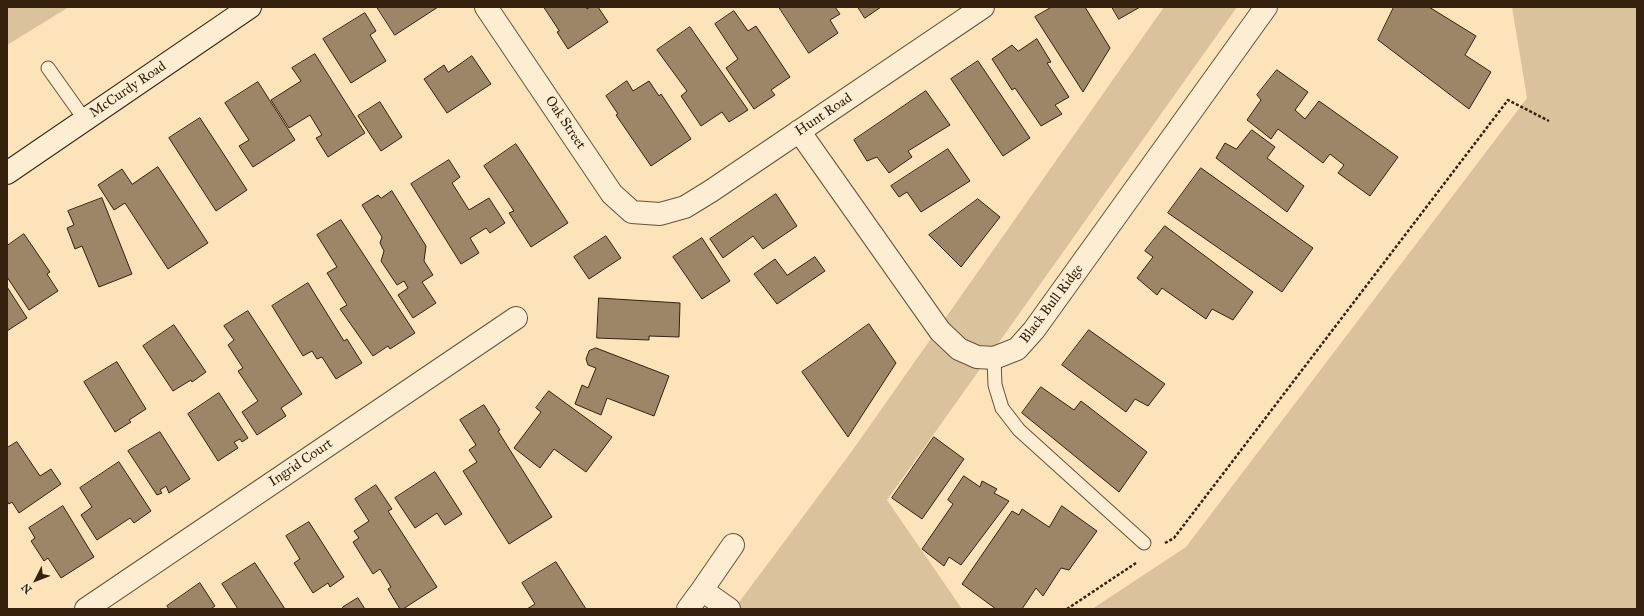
<!DOCTYPE html>
<style>
body{margin:0}
#map{position:relative;width:1644px;height:616px;overflow:hidden;background:#fce3ba;font-family:"IM FELL Great Primer",serif}
canvas{display:block}
.frame{position:absolute;inset:0;border:8px solid #35210d;pointer-events:none}
.north{position:absolute;left:16px;top:560px;width:40px;height:40px;-webkit-text-stroke:3px #fdedd2;paint-order:stroke;rotate:228deg;font-size:11px;font-weight:700;line-height:16px;text-align:center;color:#35210d}
.north::after{content:'';display:block;margin:auto;width:14px;height:18px;background:#35210d;clip-path:polygon(50% 0,100% 100%,50% 72%,0 100%)}
</style>
<div id="map">
<canvas width="1644" height="616"></canvas>
<div class="frame"></div>
<div class="north">N</div>
</div>
<script>
const ctx = document.querySelector('canvas').getContext('2d');
ctx.lineJoin = 'round';
function paint(path, color) { ctx.fillStyle = color; ctx.fill(path, 'evenodd'); }
function trace(path, color, width, dash) { ctx.strokeStyle = color; ctx.lineWidth = width; ctx.lineCap = dash ? 'butt' : 'round'; ctx.setLineDash(dash || []); ctx.stroke(path); }
function label(font, color, halo, rows, align = 'center') {
  ctx.font = font + ' "IM FELL Great Primer",serif'; ctx.lineWidth = 3; ctx.setLineDash([]); ctx.textBaseline = 'middle'; ctx.strokeStyle = halo; ctx.fillStyle = color; for (const [text, x, y, turn = 0] of rows) {
    ctx.save(); ctx.translate(x, y); ctx.rotate((+turn || 0) * Math.PI / 180); ctx.textAlign = isNaN(turn) ? turn : align; if (halo) ctx.strokeText(text, 0, 0); ctx.fillText(text, 0, 0); ctx.restore();
  }
}
const green = new Path2D(`
 M7,7H69L7,45Z
 M1164,7H1237L887,500L962,609H734L852,451Z
 M1512,7H1637V609H1092L1186,547L1527,98Z`);
const building = new Path2D(`
 M377,7H438L395,35Z
 M544,7H586L587,9L590,7H598L608,22L568,49L557,32L559,31Z
 M779,7H835L840,14L830,20L838,33L809,53Z
 M858,7H881L865,18Z
 M1052,7H1085L1110,48L1083,92L1035,17Z
 M1112,7H1140L1119,19Z
 M1394,7H1429L1476,36L1465,55L1491,72L1469,109L1378,40Z
 M734,11L748,31L756,26L790,77L771,90L775,95L754,109L726,68L738,59L715,24Z
 M365,13L376,31L370,35L386,61L351,83L323,39Z
 M690,27L748,110L729,122L722,112L701,126L681,96L687,91L657,50Z
 M1037,39L1051,62L1047,63L1069,97L1055,105L1062,114L1041,126L1015,88L1012,90L992,59L1012,45L1018,51Z
 M315,54L365,133L328,157L316,138L322,135L310,115L289,128L271,100L301,81L292,68Z
 M472,56L491,84L447,113L424,79L444,65L448,72Z
 M978,61L1030,138L1003,156L951,79Z
 M1277,70L1308,92L1295,110L1305,119L1319,101L1398,157L1370,196L1338,173L1344,165L1330,154L1323,163L1278,129L1271,139L1247,120L1261,100L1257,95Z
 M627,81L633,91L649,81L659,96L661,94L691,139L651,166L616,115L618,114L606,96Z
 M258,82L295,140L253,167L239,146L249,140L225,103Z
 M926,91L950,125L908,151L912,157L889,173L877,157L867,161L854,140Z
 M380,102L402,137L381,151L358,116Z
 M200,118L247,190L216,211L169,138Z
 M1252,130L1275,147L1267,158L1304,186L1287,212L1216,158L1225,143L1236,149Z
 M516,144L568,223L531,247L509,213L514,211L484,166Z
 M948,149L970,181L921,212L907,192L899,197L891,186Z
 M449,160L460,177L452,183L469,210L489,198L505,223L490,233L486,228L470,238L479,253L461,264L411,184Z
 M158,167L208,243L168,269L125,203L114,210L98,185L122,169L132,184Z
 M1201,168L1313,248L1282,292L1168,213Z
 M392,191L426,246L424,261L433,275L422,282L436,303L413,318L398,295L408,288L404,281L397,285L381,261L384,251L380,243L382,237L362,205L378,195L381,198Z
 M776,194L797,226L763,249L753,236L723,258L710,239Z
 M102,198L132,274L99,287L82,246L75,249L67,228L74,225L68,211Z
 M978,199L1000,217L961,267L929,235Z
 M341,220L415,333L390,349L388,346L373,356L340,309L347,305L327,273L337,267L317,235Z
 M1165,226L1253,292L1233,320L1212,309L1206,319L1162,288L1157,295L1137,278L1153,257L1145,251Z
 M24,234L50,272L47,274L58,291L29,310L7,277V246Z
 M606,236L621,258L589,279L574,257Z
 M702,238L730,281L702,299L673,257Z
 M815,257L825,271L777,304L754,274L775,259L787,275Z
 M308,283L344,341L347,339L362,363L336,379L322,357L317,359L312,351L303,356L272,306Z
 M7,287L27,318L7,331Z
 M599,298L680,303L679,337L649,336V340L597,338Z
 M248,311L302,394L281,408L286,416L257,435L242,412L258,401L238,371L243,368L228,345L234,340L224,326Z
 M869,324L896,363L848,437L802,372Z
 M174,325L206,372L192,382L191,380L173,391L143,346Z
 M1089,330L1165,384L1148,406L1135,399L1126,412L1062,365Z
 M596,348L669,376L654,416L607,398L601,415L575,404L582,385L588,388L596,368L588,365L586,359L589,351Z
 M117,362L146,409L129,420L131,422L115,432L84,382Z
 M1041,387L1074,410L1081,401L1147,452L1119,492L1022,413Z
 M549,391L612,437L586,472L554,449L540,468L514,448L541,412L536,408Z
 M219,393L248,438L242,442L240,439L234,442L238,448L218,461L188,414Z
 M484,405L500,430L498,431L552,517L509,544L463,471L477,462L469,450L476,445L460,420Z
 M160,432L190,479L169,493L166,486L160,490L162,493L157,495L128,451Z
 M934,437L964,459L922,519L892,498Z
 M17,442L40,476L51,469L61,484L19,513L12,502L9,504L7,501V448Z
 M119,462L151,511L134,523L130,518L97,540L81,515L92,507L80,488Z
 M435,472L462,514L445,525L437,513L415,528L395,498Z
 M964,476L980,487L982,481L997,489L994,493L1009,501L961,565L949,557L944,566L922,549L953,504L948,500Z
 M376,485L392,509L388,511L437,587L403,609H400L388,589L391,587L380,569L373,574L353,542L359,538L354,531L369,521L355,499Z
 M63,506L94,557L61,578L48,558L44,561L31,541L35,538L29,528Z
 M1062,506L1097,531L1069,570L1061,568L1043,596L1036,588L1022,609H996L962,584L1012,511L1019,515L1022,509L1049,527Z
 M309,522L344,577L330,587L328,583L313,593L294,563L300,559L286,536Z
 M556,562L586,609H527L535,604L522,583Z
 M255,563L285,609H238L222,584Z
 M200,583L215,606L211,609H169L167,606Z
 M358,598L365,609H342L343,607Z`);
const path = new Path2D(`
 M1165,543L1174,538L1508,100L1549,121
 M1067,609L1136,563`);
const lane = new Path2D(`
 M48,68L85,120
 M994,358L995,385L1002,408L1019,430L1144,543`);
const street = new Path2D(`
 M486,7L612,194L632,212L660,214L685,207L711,191L983,7
 M799,131L940,331L959,349L977,357L994,358L1017,349L1034,330L1266,7
 M702,590L733,545
 M86,609L516,318
 M688,609L702,590L729,609`);
const secondary = new Path2D(`
 M7,173L250,7`);
const streetNames = [
 ["McCurdy Road",128,90,-34],
 ["Hunt Road",824,115,-34],
 ["Oak Street",565,123,56],
 ["Black Bull Ridge",1052,304,-53],
 ["Ingrid Court",301,463,-34]
];
paint(green, '#dac29d');
paint(building, '#9c8667');
trace(building, '#35210d', 1);
trace(lane, '#675238', 15);
trace(street, '#675238', 24);
trace(secondary, '#35210d', 24);
trace(path, '#35210d', 2.5, [3, 2]);
trace(lane, '#fdedd2', 13);
trace(street, '#fdedd2', 22);
trace(secondary, '#fdedd2', 22);
label('14px', '#35210d', '#fdedd2', streetNames);
</script>
